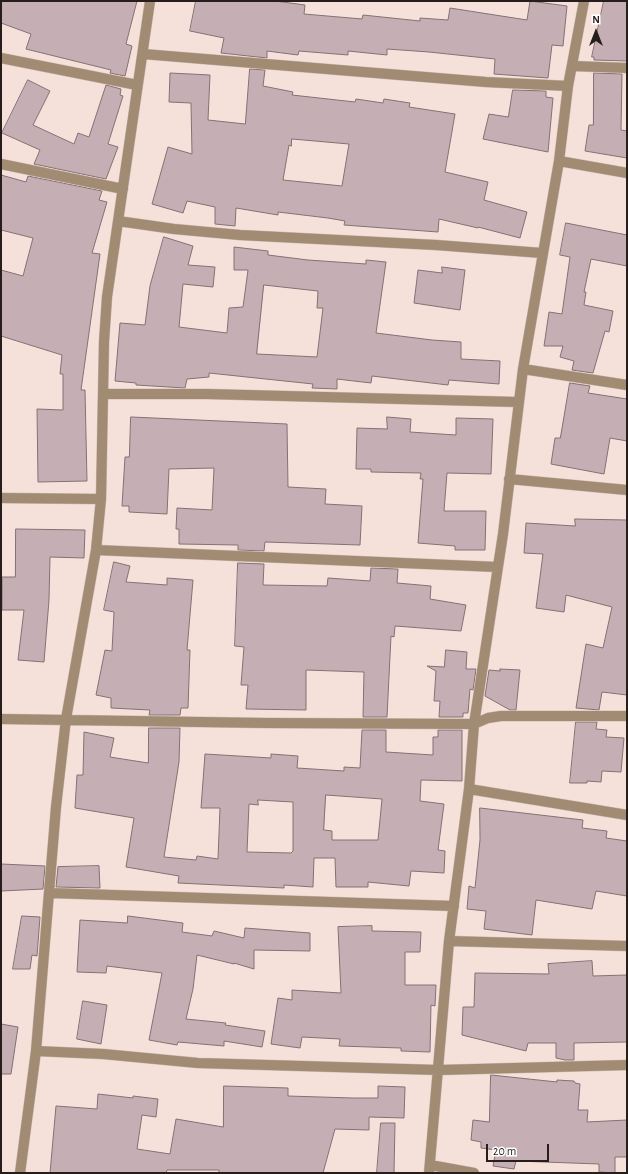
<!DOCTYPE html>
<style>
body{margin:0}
#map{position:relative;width:628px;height:1174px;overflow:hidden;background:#f6e1da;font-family:"Alegreya Sans",sans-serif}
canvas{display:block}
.frame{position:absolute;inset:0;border:2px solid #251e1b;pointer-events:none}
.north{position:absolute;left:576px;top:12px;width:40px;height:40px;-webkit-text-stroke:3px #fff;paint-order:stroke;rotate:0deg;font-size:11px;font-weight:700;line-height:16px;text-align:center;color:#251e1b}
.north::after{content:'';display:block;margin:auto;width:14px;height:18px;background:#251e1b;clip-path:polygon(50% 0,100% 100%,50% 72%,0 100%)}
.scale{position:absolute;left:486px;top:1144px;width:63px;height:18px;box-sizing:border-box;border:2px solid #251e1b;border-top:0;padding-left:5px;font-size:12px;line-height:14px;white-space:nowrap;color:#251e1b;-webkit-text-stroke:3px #fff;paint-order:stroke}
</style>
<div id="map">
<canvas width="628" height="1174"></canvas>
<div class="frame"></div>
<div class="north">N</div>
<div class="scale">20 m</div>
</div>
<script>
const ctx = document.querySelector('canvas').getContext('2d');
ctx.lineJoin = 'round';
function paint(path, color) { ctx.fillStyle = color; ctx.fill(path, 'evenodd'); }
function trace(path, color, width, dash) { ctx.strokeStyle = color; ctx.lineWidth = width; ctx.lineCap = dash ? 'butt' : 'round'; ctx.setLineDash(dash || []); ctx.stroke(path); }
const building = new Path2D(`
 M1,1H137L126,44L132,46L125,76L110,73L111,70L26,49L31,34L1,23Z
 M196,1H275L305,5L304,14L362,19L363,15L420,21V18L448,20L450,8L527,20L530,1L567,6L563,46L552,45L548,78L494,74L495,59L429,52L387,49V55L348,51V55L299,51L298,55L267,51V58L221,53L224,38L190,31Z
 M604,1H627V61L594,60V57H592Z
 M250,69L265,70L263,86L293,92L292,95L355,102L356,99L383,103L384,99L410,103L409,107L455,114L445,172L488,182L484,200L527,212L520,238L478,227V228L439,219L438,232L344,225L345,221L328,218L278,212V215L236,208L235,226L215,224V207L187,201L183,213L152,204L168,147L192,154L191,103L169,102L170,73L210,75L208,120L245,124ZM292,139L349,144L342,186L283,180L289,145L291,146Z
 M594,73L622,74L621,130L627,131V158L585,151L589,125H593Z
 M28,80L50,91L33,125L74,144L78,133L89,137L106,85L121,89L120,95L123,96L108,144L118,147L106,179L34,164L40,150L2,133Z
 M513,90L546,91V97L553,98L548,152L483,139L489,114L508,117Z
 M1,175L26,182L28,176L102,191L99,200L107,202L92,253L100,254L81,390H85L87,481L38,482L37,409L63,410V374H60L62,355L1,336V270L23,276L33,238L1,230Z
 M566,223L627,235V266L591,259L584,292H586L584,305L613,311L609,332L605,331L593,373L572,370L574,361L560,357L563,346H544L549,312L562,314L570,257L560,255Z
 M164,237L193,246L188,265L215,267L213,287L183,284L179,327L227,333L229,308L243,307L248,270H234V247L268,251V255L308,260L366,264V260L386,262L376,333L432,340L461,342V359L500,361L499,384L449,380L448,385L372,376L371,383L337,379V389L312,388L313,384L209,373V377L187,379L185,388L136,385V383L115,381L120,323L145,325L150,286ZM264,285L318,291L317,308H323L317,357L257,354Z
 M442,267L465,270L460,310L414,303L418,270L442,273Z
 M570,383L590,386L588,393L627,399V441L610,438L604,474L551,464L555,438H560Z
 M131,417L287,424L288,487L326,489L325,504L362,506L360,545L265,542L264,551L238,550V545L179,544V529H176L177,508L212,510L214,468L169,469L167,514L129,512V506H122L125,457H129Z
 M387,417L411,419L410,432L456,435V418L493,419L491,474L447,473L444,511H486L485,550H455V546L418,543L423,479H420L421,473L371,472V469H356L357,428L387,429Z
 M575,519L627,520V695L602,692L599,710L576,708L586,644L603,648L612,607L566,595L564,612L536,608L543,554L524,553L526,523L575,526Z
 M16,529L85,530L84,558L50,557L49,600L44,662L18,660L24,610H2V577H15Z
 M114,562L130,566L126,582L167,585V578L193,580L187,650H190L188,708H181L180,715H149L150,710L111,708V698L96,695L105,650L112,651L114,612L104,610Z
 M238,563L264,564L263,585L327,586L328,578L370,581L371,568L398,569L397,583L431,586L430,599L466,605L461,631L395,626L394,637L391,636L387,717H363L364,672L306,670V710L246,709L248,685H241L244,647L235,646Z
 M446,650L467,652L466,669H476L473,690L470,689L468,713H463V717H439L440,701H434L436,671L427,666L444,667Z
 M500,669L520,670L516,710H510L485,696L489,670L500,671Z
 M576,722H597L596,729L607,730L606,737L624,738L621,772L602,771L601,782L587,781V783H570Z
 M149,728H180L179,762L164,857L196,860L197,856L218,859L220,808H201L205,754L271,758V754L298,756L297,768L344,771V767L360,768L362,730H386V752L433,755V737H438V730H462V781L421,780L420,801L444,804L438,850L445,851L444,873L411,871L409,886L368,882V887H336L335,858H314L313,887L284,885V888L178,883L179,876L126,867L134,818L75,808L77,775H83L84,732L114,738L110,757L148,763ZM326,795L382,799L378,840H332V831L324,830ZM258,800L293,802V851L291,853L247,852L249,804L258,805Z
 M480,808L583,820L582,828L607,831L606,838L627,841V896L596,891L592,909L536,900L532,935L484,929L486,911L467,909L469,886L475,888L480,840Z
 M1,864L45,866L43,889L1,891Z
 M99,866L100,888L56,887L58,867Z
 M22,916L40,917L37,956L32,955L30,969H13Z
 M128,916L183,923L182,932L212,936L214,931L244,938L245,928L310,933V951L254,950V969L234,963V964L197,955L193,989L186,1019L226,1023L225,1025L265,1031L262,1047L224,1041V1046L178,1042L177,1045L149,1040L162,973L107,966L106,973L77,972L80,920L127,923Z
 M372,926V931L421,932L420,952H405V985H436L435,1006L431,1005L430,1052L401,1051V1048L339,1046L340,1039L302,1037L300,1048L271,1044L278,998L292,1000V990L341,993L338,927Z
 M592,961L593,976L627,975V1042L574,1043V1060H565L556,1058V1043H528L526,1051L462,1035L463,1007H474L475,973L549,974L548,964Z
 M83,1001L107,1005L101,1044L77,1039Z
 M1,1024L18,1027L11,1074H1Z
 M491,1075L557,1082V1080L574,1081L575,1083L580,1084L578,1110H588L587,1122L627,1120V1157H615V1173L599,1172V1164L516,1161L514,1169L493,1166L496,1150L481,1148V1142L471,1140L473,1120L489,1122Z
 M224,1086L288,1088V1096L353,1098H378V1086L405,1087L404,1118L369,1117V1130L335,1129L323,1173H219V1170H167L166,1173H50L56,1106L97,1109L98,1094L133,1098V1096L158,1099L156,1117L142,1115L137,1149L170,1154L176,1119L223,1127Z
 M381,1123H395L394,1173H377Z`);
const minor = new Path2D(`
 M143,54L486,82L568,86
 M1,58L137,85
 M572,66L627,68
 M559,161L627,173
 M1,164L123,189
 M118,221L174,229L240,235L436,245L542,253
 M523,369L627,385
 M104,394H207L518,402
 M509,479L627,490
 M1,498L101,499
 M96,550L497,567
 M1,719L267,723L474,724L488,718L501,716H627
 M469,789L627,815
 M50,893L454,906
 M449,941L627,946
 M36,1051L103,1054L198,1063L439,1070L627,1065
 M430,1165L474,1173
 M20,1173L36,1051L56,807L66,719L96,550L101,499L104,342L107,297L150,1
 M429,1173L449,941L469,789L474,724L503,534L523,369L559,161L568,86L584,1`);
paint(building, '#c5afb4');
trace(building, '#847074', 1);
trace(minor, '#d0beb8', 11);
trace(minor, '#a18c73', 10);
</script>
